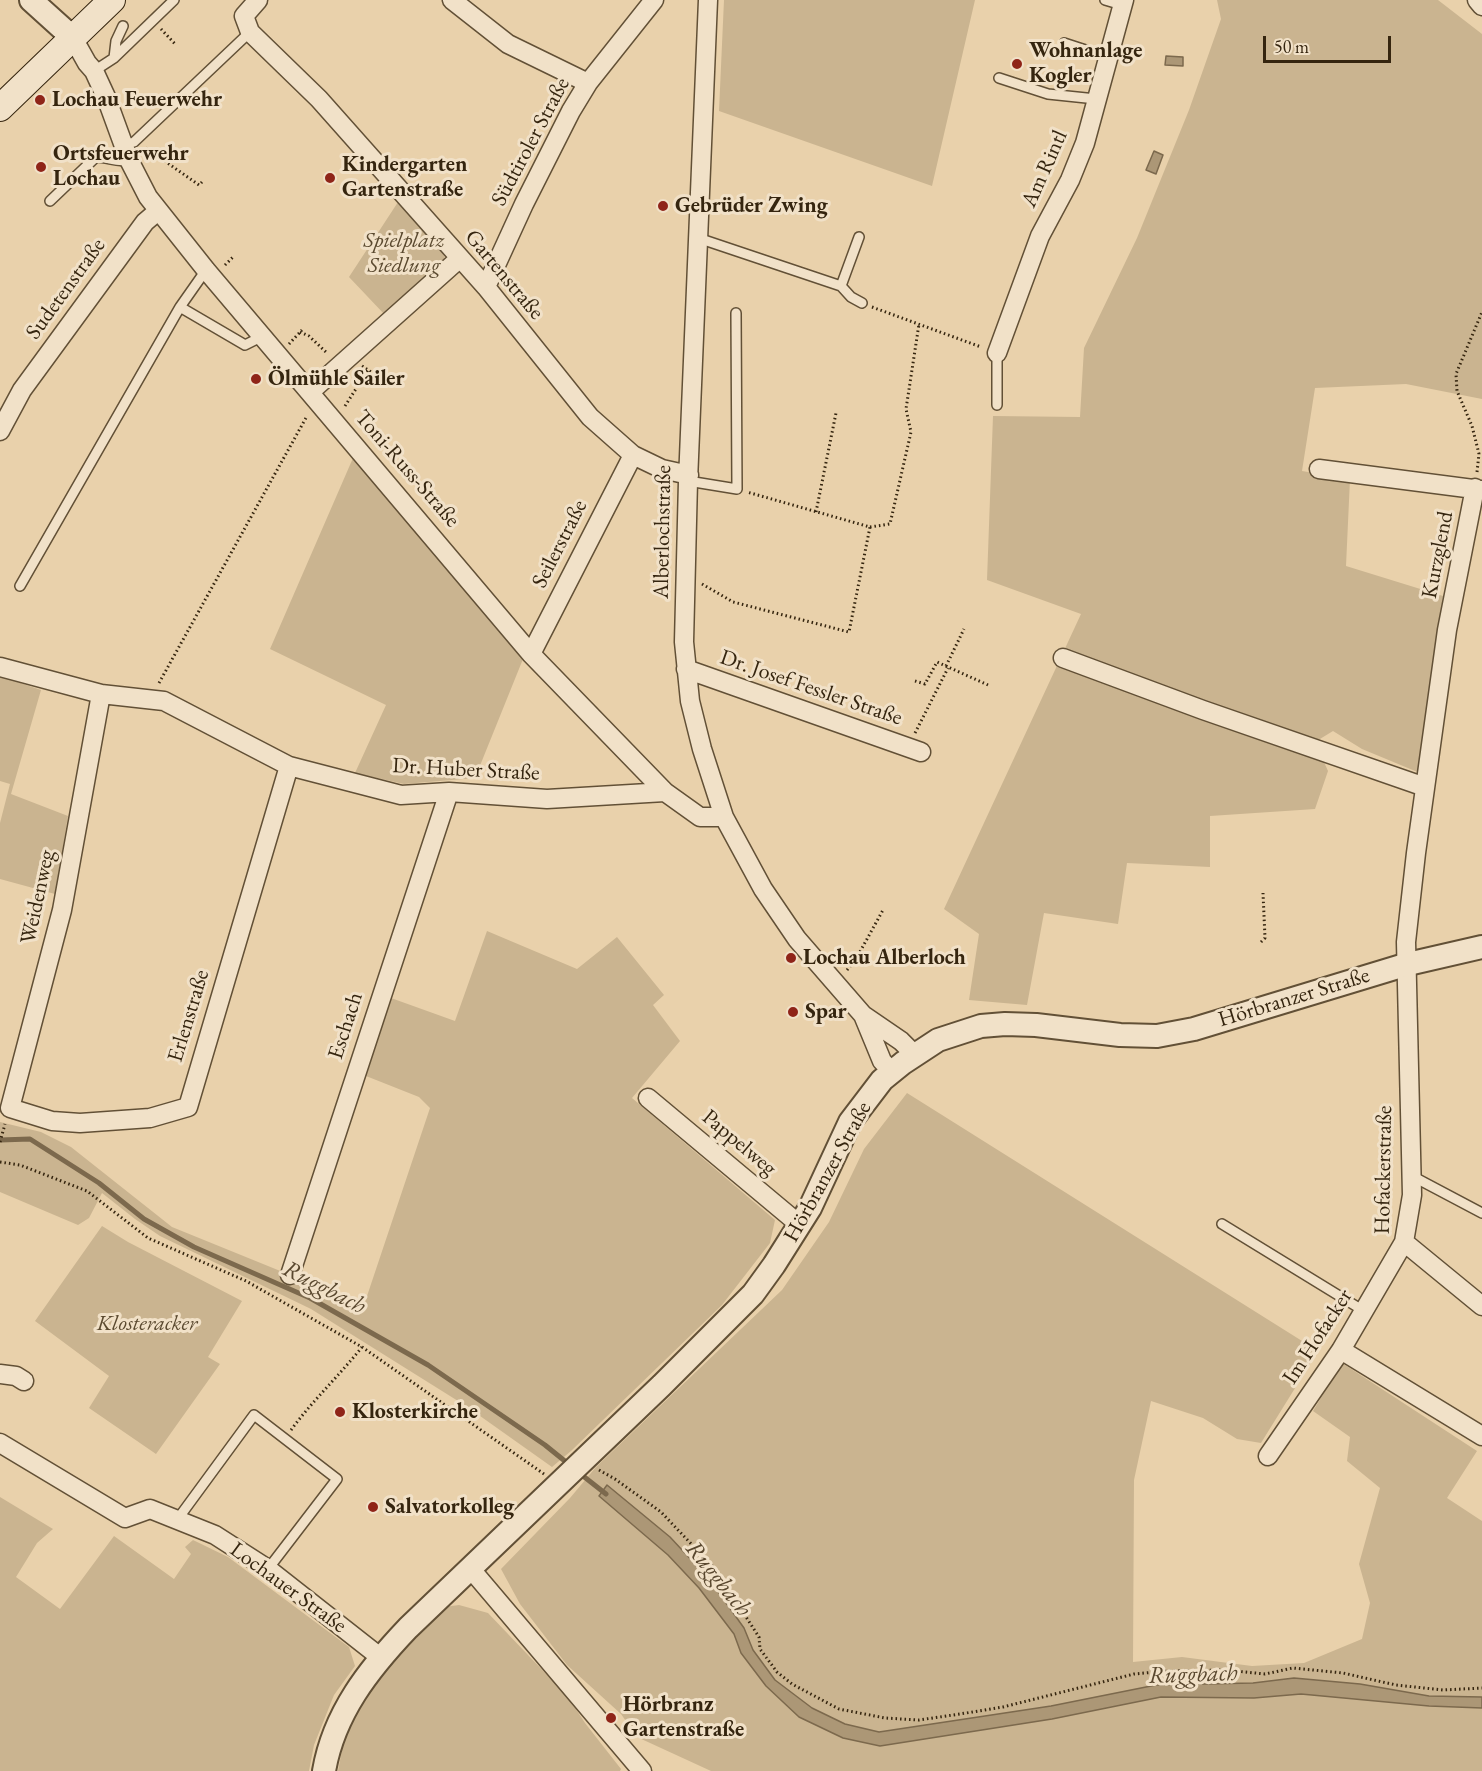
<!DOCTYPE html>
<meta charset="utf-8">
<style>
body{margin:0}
#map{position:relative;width:1482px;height:1771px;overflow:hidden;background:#e9d1ab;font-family:"EB Garamond",serif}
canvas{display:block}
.scale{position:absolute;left:1263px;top:36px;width:128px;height:27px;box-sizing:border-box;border:3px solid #35250f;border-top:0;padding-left:8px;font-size:18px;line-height:21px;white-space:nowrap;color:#35250f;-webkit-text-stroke:4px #f1e1c8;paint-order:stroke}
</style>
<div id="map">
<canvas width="1482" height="1771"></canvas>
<div class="scale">50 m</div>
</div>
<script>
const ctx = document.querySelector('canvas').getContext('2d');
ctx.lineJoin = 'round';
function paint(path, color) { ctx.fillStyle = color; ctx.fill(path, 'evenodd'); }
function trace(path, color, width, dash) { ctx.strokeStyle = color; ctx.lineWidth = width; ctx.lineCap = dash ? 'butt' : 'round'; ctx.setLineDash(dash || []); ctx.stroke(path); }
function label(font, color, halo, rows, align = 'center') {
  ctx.font = font + ' "EB Garamond",serif'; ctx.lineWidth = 6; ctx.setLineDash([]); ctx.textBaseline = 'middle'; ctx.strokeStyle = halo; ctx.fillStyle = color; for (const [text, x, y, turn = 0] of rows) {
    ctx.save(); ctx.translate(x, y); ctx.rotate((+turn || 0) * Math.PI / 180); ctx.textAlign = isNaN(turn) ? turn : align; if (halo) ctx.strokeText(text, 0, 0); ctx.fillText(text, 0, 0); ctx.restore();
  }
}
const green = new Path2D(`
 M724,0H975L932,186L719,111Z
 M1217,0H1438L1482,34V399L1406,384L1315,388L1302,471L1350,479L1346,566L1443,596L1420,773L1362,749L1333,731L1315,742L1328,771L1315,809L1210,816V867L1127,863L1118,924L1044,913L1027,1005L969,1000L979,934L944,909L1081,614L987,580L993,416L1080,417L1084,348L1137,238L1189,110L1221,19Z
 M400,199L445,250L444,262L385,315L349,277Z
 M353,458L523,659L475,778L404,784L355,773L386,705L270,649Z
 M0,676L41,690L11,794L68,816L55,894L0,879V823L10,784L0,781Z
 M487,931L577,969L617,937L664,995L653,1005L680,1041L632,1098L775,1220L770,1243L722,1305L571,1451L552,1467L466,1406L311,1309L160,1236L135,1219L102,1193L89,1218L78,1225L0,1192V1122L41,1132L71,1147L172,1227L364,1305L430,1108L419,1097L366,1076L391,998L455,1021Z
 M907,1093L1318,1351L1261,1443L1237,1439L1203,1418L1151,1401L1134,1480L1133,1662L1182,1657L1252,1666L1304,1663L1362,1639L1370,1603L1359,1564L1380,1488L1347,1461L1350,1437L1313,1411L1342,1363L1477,1451L1447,1498L1482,1521V1771H711L637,1737L621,1714L567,1665L520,1604L501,1569L570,1498L596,1467L782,1290L829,1222L864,1149Z
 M102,1226L128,1242L242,1301L208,1357L220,1364L156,1454L89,1408L109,1376L35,1321Z
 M0,1497L53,1529L37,1543L16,1577L60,1609L114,1536L174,1579L191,1554L185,1547L193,1540L228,1557L349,1647L355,1666L334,1695L314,1745L309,1771H0Z
 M459,1605L488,1613L568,1697L585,1723L621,1769L620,1771H338L346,1728L390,1660L444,1607Z`);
const water = new Path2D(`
 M1166,56L1183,57V66L1165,65Z
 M1154,151L1163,155L1156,174L1146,170Z
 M607,1485L670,1537L709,1579L744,1628L753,1650L775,1680L812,1708L845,1724L879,1732L1051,1706L1156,1685L1253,1683L1294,1678L1360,1684L1429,1696L1482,1697V1708L1429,1706L1301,1694L1254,1698L1161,1697L1052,1719L880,1746L843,1738L799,1717L766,1686L741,1653L734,1634L699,1588L668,1555L599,1496Z`);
const stream = new Path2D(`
 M0,1140L30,1139L99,1183L144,1219L194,1247L310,1298L428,1365L545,1445L571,1466
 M578,1472L606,1494`);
const path = new Path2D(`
 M161,29L176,45
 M146,148L199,185L202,182
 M225,265L234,256
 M872,307L981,347
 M300,332L309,336L327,353
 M289,344L302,330
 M362,366L371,372
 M345,406L368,370
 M1477,472L1479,454L1472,426L1457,391L1456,374L1482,312
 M816,512L836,413
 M870,527L890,524L911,432L906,409L919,324
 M702,584L733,602L849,632L870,527L747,492
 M946,666L964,629
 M915,681L925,684L937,662L988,685
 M159,683L307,416
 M915,733L948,668
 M1261,942L1265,938L1263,893
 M847,970L856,959L883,910
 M0,1142L5,1124
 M0,1162L20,1165L87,1191L148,1238L246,1281L362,1347L544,1474
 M291,1430C313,1400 339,1376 362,1347
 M599,1470L615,1479L661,1512L715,1569L759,1637L760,1649L777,1672L792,1684L839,1709L885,1718L919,1720L960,1714L1003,1707L1134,1674L1167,1671L1225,1670L1265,1674L1293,1668L1343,1673L1396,1685L1443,1690L1482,1688`);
const service = new Path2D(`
 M1105,0L1122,5
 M1064,43L1107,57
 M114,58L116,41L123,26
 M94,71L114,58L174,0
 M999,78L1048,94L1096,99
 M124,145L134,142L250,32
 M50,201L96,157C109,157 116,163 129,160
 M698,238L841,286L851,297L862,303
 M206,270L180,307L245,345L263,336
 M841,286L859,237
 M997,405V353
 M688,481L737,489L736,313
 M20,586L180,307
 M1412,1176L1482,1213
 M1222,1224L1364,1311
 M177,1520L254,1415L337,1479L268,1569`);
const minor = new Path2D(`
 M258,0L244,16L250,32L319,99L486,287L590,417L633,455L662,469L689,475
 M452,0L508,44L588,83
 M708,0L688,481L684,642L690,701L702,749L724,817L763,889L797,939L863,1015L901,1041L914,1054
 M1477,0L1482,6
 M73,38L87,63L94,71L106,97L129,160L148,197L206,270L531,654L665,792L700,817H724
 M486,287L524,204L571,111L588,83L654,0
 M997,353L1040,236L1070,180L1085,143L1124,0
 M310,392L459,259
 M0,431L22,390L145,222L158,211
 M1319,469L1482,490
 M1475,488L1447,630L1416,853L1406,942L1412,1195L1404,1242L1482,1306
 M531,654L633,455
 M1063,658L1203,710L1425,787
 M0,667L101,694L164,701L289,766L401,795L449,792L547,799L665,792
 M686,669L921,752
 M101,694L62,910L10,1108L52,1121L80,1123L150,1118L188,1107L289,766
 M863,1015L882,1061L892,1072
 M648,1098L800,1225
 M290,1275L449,792
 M1341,1350L1482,1436
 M0,1374L16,1376L24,1381
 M0,1443L125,1518L150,1509L215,1535L268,1569L380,1657
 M1268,1456L1341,1350L1404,1242
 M470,1568L642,1771`);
const tertiary = new Path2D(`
 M31,0L73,38
 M324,1771C334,1713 369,1669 408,1628L662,1385L753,1294L774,1265L810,1208L850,1122L882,1080L903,1063L938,1040L981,1026L1005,1024L1036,1025L1120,1035L1157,1036L1194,1029L1408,964L1482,947`);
const secondary = new Path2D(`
 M0,108L112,0`);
const markers = [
 [1017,64,6,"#8f2418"],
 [40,100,6,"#8f2418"],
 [41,167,6,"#8f2418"],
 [330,178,6,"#8f2418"],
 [663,206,6,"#8f2418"],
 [256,379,6,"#8f2418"],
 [791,958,6,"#8f2418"],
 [793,1012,6,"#8f2418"],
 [340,1412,6,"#8f2418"],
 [373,1507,6,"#8f2418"],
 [611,1718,6,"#8f2418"]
];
const poiNames = [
 ["Wohnanlage",1029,51],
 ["Kogler",1029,76],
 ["Lochau Feuerwehr",52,100],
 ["Ortsfeuerwehr",53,154],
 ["Lochau",53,179],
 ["Kindergarten",342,165],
 ["Gartenstraße",342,190],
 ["Gebrüder Zwing",675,206],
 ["Ölmühle Sailer",268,379],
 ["Lochau Alberloch",803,958],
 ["Spar",805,1012],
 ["Klosterkirche",352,1412],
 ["Salvatorkolleg",385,1507],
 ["Hörbranz",623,1705],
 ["Gartenstraße",623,1730]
];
const streetNames = [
 ["Südtiroler Straße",531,142,-62],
 ["Am Rintl",1045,169,-66],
 ["Gartenstraße",504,275,50],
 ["Sudetenstraße",66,289,-54],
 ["Toni-Russ-Straße",407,469,49],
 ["Alberlochstraße",663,532,-89],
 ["Seilerstraße",560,544,-63],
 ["Kurzglend",1438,555,-79],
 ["Dr. Josef Fessler Straße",811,688,19],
 ["Dr. Huber Straße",466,770,3],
 ["Weidenweg",38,897,-78],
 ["Hörbranzer Straße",1294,998,-17],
 ["Erlenstraße",189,1016,-73],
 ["Eschach",346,1026,-72],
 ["Pappelweg",739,1143,40],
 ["Hofackerstraße",1384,1170,-89],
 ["Hörbranzer Straße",828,1172,-61],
 ["Im Hofacker",1318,1337,-57],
 ["Lochauer Straße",288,1588,36]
];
const parkNames = [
 ["Spielplatz",404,241],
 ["Siedlung",404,266],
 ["Klosteracker",147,1324]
];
const waterNames = [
 ["Ruggbach",324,1288,27],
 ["Ruggbach",718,1579,51],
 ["Ruggbach",1193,1675,-2]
];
paint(green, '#cab490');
paint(water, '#ac9776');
trace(water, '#7c694d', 1.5);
trace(stream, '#7c694d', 5);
trace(service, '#625036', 12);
trace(minor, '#625036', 21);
trace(tertiary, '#625036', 26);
trace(secondary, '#35250f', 28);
trace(path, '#35250f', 3, [1.5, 3]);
trace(service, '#f1e1c8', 9);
trace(minor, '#f1e1c8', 18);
trace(tertiary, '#f1e1c8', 22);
trace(secondary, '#f1e1c8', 26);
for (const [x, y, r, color] of markers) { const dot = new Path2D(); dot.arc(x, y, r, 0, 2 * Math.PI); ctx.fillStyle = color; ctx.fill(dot); trace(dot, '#f1e1c8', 2); }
label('bold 22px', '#35250f', '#f1e1c8', poiNames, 'left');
label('22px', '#35250f', '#f1e1c8', streetNames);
label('italic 22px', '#5a492f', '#f1e1c8', parkNames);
label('italic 24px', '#59472e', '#f1e1c8', waterNames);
</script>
